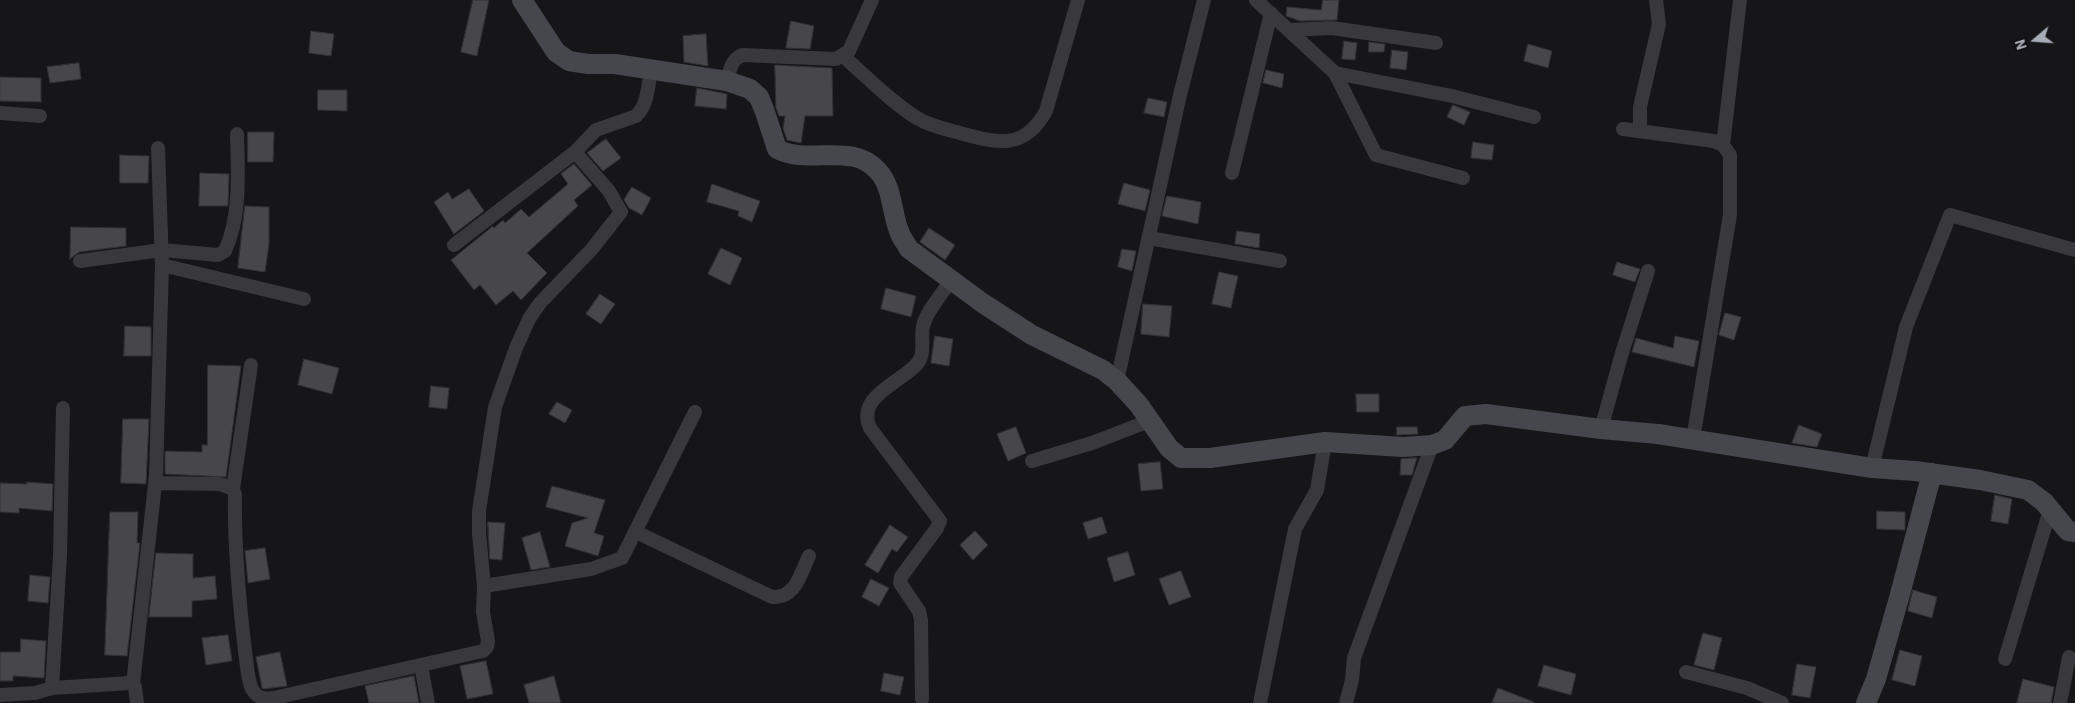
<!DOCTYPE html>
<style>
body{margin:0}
#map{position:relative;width:2075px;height:703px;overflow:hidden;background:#161618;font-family:"IBM Plex Sans",sans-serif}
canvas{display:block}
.north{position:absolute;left:2010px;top:15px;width:50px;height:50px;-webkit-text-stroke:4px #111113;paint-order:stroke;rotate:252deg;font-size:14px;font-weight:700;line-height:20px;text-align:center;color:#a9adb7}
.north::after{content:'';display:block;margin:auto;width:18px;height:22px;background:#a9adb7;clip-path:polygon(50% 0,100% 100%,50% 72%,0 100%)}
</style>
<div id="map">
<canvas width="2075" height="703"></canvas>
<div class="north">N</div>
</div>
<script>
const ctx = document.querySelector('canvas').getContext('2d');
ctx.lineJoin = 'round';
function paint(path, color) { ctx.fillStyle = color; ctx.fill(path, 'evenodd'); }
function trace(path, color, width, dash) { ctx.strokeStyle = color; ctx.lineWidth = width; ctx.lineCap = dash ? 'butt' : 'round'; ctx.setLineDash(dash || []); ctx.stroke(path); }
const building = new Path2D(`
 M473,0H489L477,56L461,52Z
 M1323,0H1339L1337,20L1300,21L1286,16L1287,7L1321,10Z
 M791,21L814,26L810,49L786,48Z
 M311,31L334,34L331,56L309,53Z
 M706,34L708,66L684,62L683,36Z
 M1344,41L1357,43L1355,60L1342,59Z
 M1369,42L1385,44L1384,52H1369Z
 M1528,44L1552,51L1548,68L1524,61Z
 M1392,50L1408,52L1406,70L1390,68Z
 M79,63L81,79L50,83L47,67Z
 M775,65L832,68L833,116H805L801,143L787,140L783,128L785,116H779L776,108Z
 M1266,70L1284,74L1282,88L1263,83Z
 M0,77L41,78V102L0,101Z
 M697,88L727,94L726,109L695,106Z
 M318,90H347V111L318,110Z
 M1148,98L1167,102L1164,117L1144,113Z
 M1453,105L1470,112L1464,125L1447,117Z
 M248,132H274L273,162H248Z
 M606,139L621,158L603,171L587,153Z
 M1473,142L1494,145L1492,160L1471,158Z
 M120,155L149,156L148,183H120Z
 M574,164L592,185L574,200L578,206L527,253L547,273L521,300L513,291L496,305L480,285L474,290L451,260L493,226L494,228L503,220L505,223L521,209L529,217L568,184L561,174Z
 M200,173L229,174L228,206H199Z
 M1124,183L1150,190L1145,211L1118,204Z
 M712,184L760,201L752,222L738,216L739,211L707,202Z
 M632,187L651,198L642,215L629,208L624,200Z
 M469,189L484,211L454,234L434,202L448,192L452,199Z
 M1167,196L1201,202L1198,224L1162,216Z
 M245,206L269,207V244L265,272L238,268Z
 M71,227L126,228V246L79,252L70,259Z
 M929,228L955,245L945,260L920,242Z
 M1237,231L1260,234L1259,248L1235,244Z
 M721,248L742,258L730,285L708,274Z
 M1122,249L1136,251L1132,271L1118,267Z
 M1617,262L1640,269L1635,282L1613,275Z
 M1219,272L1238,276L1231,308L1212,304Z
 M886,288L916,296L911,317L881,309Z
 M600,294L615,304L601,324L586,314Z
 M1143,304L1172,306L1169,337L1141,334Z
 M1725,313L1741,317L1734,340L1719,335Z
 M125,326L151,327V356H124Z
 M935,336L953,339L949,366L931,363Z
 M1675,336L1699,341L1694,367L1632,352L1636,338L1673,348Z
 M304,359L339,368L332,394L298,385Z
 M208,365L241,366L226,477L165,474V451L202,452V445H207Z
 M431,386L449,388L447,409L429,407Z
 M1356,394H1379V412H1357Z
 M557,402L572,410L565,423L549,414Z
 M123,419H149L146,484L121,483Z
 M1799,425L1822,434L1817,447L1792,443Z
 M1016,427L1026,453L1008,461L997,434Z
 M1397,427H1417L1418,434L1397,435Z
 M1417,458L1412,475H1400L1401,459Z
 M1160,462L1163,489L1141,491L1138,464Z
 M27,482L53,484L52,511L19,508V513L0,512V483L27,484Z
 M552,486L605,500L594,533L604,536L598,556L565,546L572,523L588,518L546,507Z
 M1995,495L2012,499L2008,524L1991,521Z
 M1877,511L1905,512V530L1877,529Z
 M110,512H138L137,543H140L127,656L105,655Z
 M1102,517L1107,533L1088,539L1083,523Z
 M488,522L505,523L502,560L490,559Z
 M890,525L908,537L897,552L892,549L878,573L865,565Z
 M975,531L988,545L973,560L960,545Z
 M540,532L550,567L531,570L522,538Z
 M265,548L270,579L248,583L245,551Z
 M1128,552L1135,575L1114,582L1107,558Z
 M156,553L193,554V578L215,576L217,599L192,601V617H149Z
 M1181,571L1191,597L1169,605L1159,579Z
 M30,575L50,577L48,603L28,601Z
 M871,579L889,588L879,606L862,597Z
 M1913,590L1937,597L1932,618L1908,611Z
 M1703,633L1722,638L1714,670L1694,665Z
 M228,635L232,661L206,665L202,638Z
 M21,639L46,641L44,678L13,676V681H0V652H20Z
 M1900,650L1922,656L1915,686L1892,680Z
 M280,652L287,686L264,689L262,688L256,657Z
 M486,661L493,694L467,699L460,666Z
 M1797,664L1816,667L1810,698L1792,695Z
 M1544,665L1576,674L1571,695L1538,686Z
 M884,673L904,677L900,695L881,691Z
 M414,676L419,703H369L365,686Z
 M554,676L561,703H529L524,685Z
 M2023,679L2054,687L2051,703H2017Z
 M1498,688L1534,702V703H1492Z`);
const street = new Path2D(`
 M1256,0L1335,73L1452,96L1534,117
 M1290,30L1332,28L1436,43
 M843,56C867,77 890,101 917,118C930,126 945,129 960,133C997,143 1024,151 1046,111L1078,0
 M1335,73L1376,155L1463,178
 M727,81C730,70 731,60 742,55L836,59L849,51L872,0
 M0,113L40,116
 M1623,129L1714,141L1723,145L1730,155V215L1693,439
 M1640,131V107L1659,24L1656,0
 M1723,145L1740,0
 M1232,173L1271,13
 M1149,238L1280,261
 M454,245L575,152L596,130L636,116C648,105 648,85 651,70
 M80,261L162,250L218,255L225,251C241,216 238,172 237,134
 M162,265L304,299
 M1117,381L1180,95L1204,0
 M1601,429L1622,353L1648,271
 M1032,461L1092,443L1149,421
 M1872,468L1906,327L1950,215L2075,250
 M156,483L220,484L233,489L235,495C234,548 239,600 245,651C247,663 247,678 252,689C258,699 264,699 274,698L483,651L487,647L488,641L483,612L484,586L479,533V511L495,407L516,348L529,319L540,303L591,250L621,212L609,191L575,152
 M233,489L251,365
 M636,532L772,597C795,599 800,575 809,556
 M484,586L591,569L622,558L695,412
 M2005,659L2050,510
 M421,666L428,703
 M1686,672L1747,688L1782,703
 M133,684L156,475L162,265L158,148
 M52,688L60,555L63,408
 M0,695L35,693L52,688L130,683L135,687L137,703
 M922,699L921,620L919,611L900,583L901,577L937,528L940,521L870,428C856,398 897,384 915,366C927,355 920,341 923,326C927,310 943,293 951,280
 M1260,703L1295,529L1317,490L1325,442
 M1346,703L1352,680L1354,658L1432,445
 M2060,703L2069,657`);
const secondary = new Path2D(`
 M522,0L556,52L569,61L588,64H615L727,81L750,89L759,97L765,112L777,149C809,166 852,141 878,171C894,188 891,216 901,236C903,240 907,245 909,249L984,304L1032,335L1103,370L1117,381L1139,405L1169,448L1181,458H1210L1325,442L1403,447L1432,445L1445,440L1465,416L1486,414L1601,429L1658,434L1872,468L1915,471L1980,480L2028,490L2044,502L2068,531L2075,532
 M1866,703L1876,679L1899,598L1932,473`);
paint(building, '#46464b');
trace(building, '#313134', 1);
trace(street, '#38383d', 14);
trace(secondary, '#46474d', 20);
</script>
